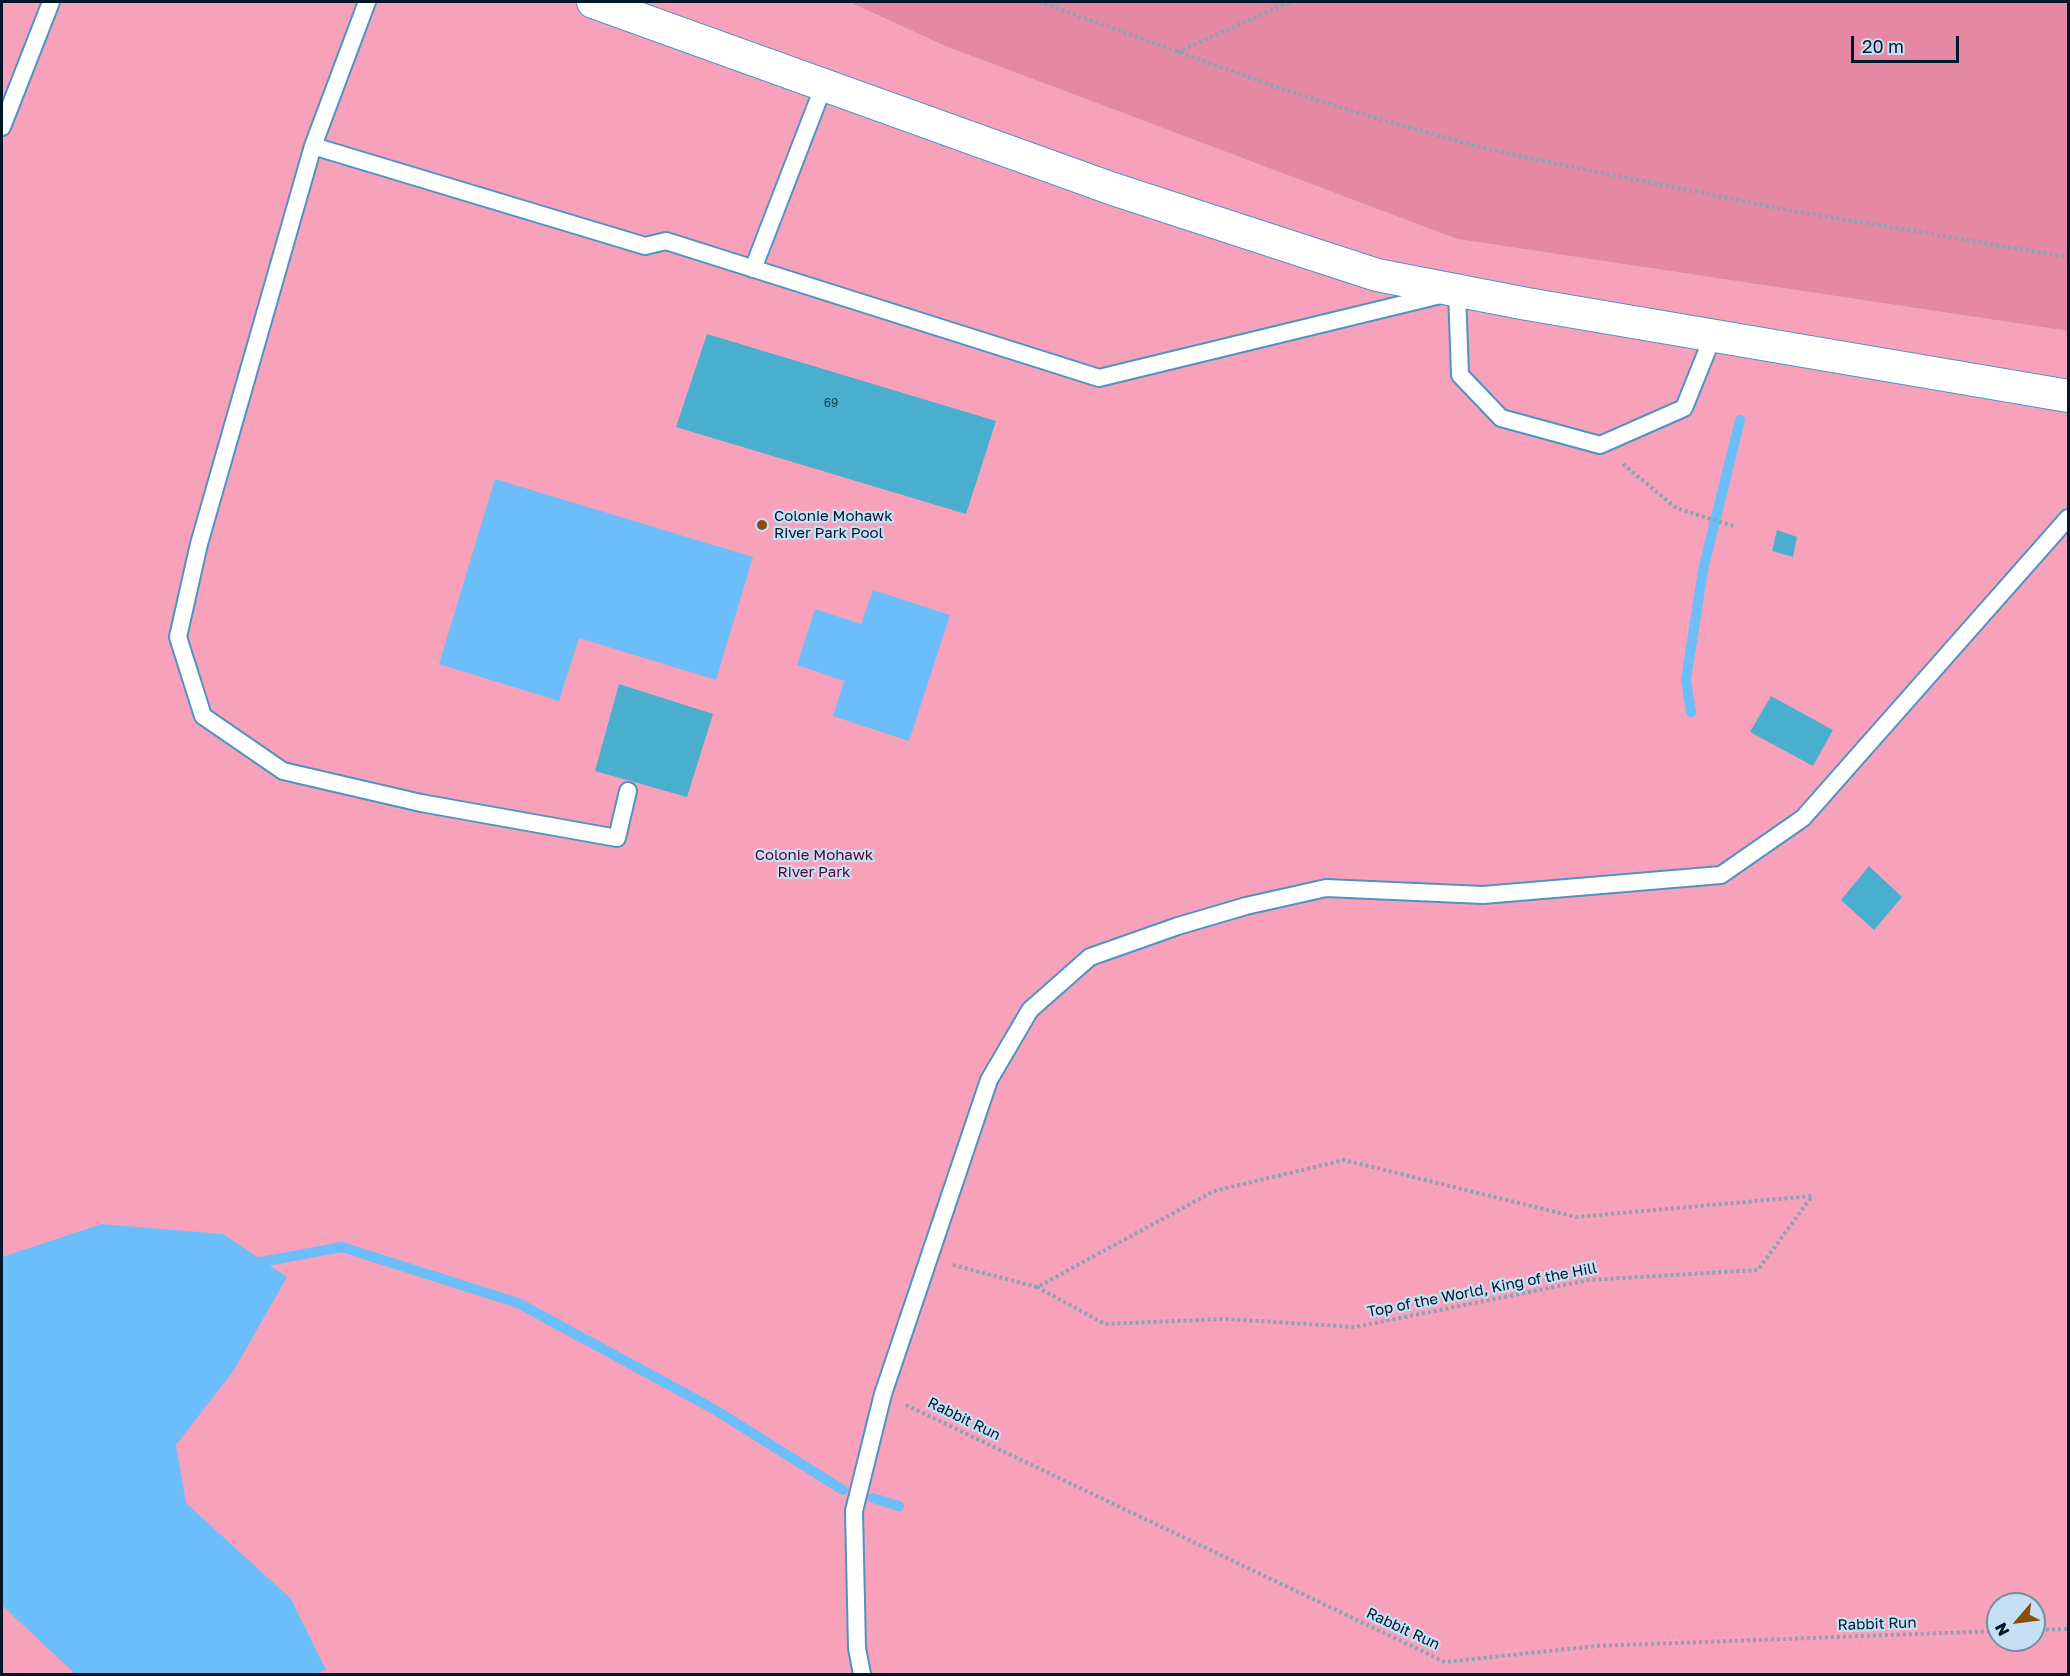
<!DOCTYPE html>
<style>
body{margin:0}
#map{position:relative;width:2070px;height:1676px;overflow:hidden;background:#c5e0f5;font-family:"Golos Text",sans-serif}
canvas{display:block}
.frame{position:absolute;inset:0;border:3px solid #001629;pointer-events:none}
.north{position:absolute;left:1986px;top:1592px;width:60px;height:60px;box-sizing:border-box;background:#c5e0f5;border:2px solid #768fa3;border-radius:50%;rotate:242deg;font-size:16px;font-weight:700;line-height:24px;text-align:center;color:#001629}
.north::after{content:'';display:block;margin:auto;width:21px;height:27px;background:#894e09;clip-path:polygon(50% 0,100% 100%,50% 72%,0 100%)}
.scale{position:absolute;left:1851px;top:36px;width:108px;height:27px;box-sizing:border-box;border:3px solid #001629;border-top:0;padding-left:8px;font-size:18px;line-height:21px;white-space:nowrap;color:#001629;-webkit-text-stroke:4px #c5e0f5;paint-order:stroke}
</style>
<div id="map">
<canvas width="2070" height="1676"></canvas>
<div class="frame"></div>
<div class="north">N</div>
<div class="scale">20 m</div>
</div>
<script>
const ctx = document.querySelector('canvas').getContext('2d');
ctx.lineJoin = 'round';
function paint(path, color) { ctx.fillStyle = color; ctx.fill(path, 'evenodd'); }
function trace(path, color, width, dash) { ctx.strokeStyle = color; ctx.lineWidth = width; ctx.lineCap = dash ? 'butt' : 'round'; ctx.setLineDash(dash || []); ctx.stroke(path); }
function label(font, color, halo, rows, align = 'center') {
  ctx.font = font + ' "Golos Text",sans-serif'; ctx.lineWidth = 4.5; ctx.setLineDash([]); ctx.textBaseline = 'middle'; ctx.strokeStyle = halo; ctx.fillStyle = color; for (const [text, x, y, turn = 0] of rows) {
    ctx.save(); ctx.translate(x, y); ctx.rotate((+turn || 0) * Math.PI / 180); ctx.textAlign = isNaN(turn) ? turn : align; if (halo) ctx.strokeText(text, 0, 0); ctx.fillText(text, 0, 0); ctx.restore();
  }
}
const green = new Path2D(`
 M2,2H849L945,46L1457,239L2068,331V1674H2ZM1998,1604H2034V1640H1998Z`);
const forest = new Path2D(`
 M849,2H2068V331L1457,239L945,46Z`);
const water = new Path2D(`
 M495,479L753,557L716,680L579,638L559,701L439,664Z
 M873,590L950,615L909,741L833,716L844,681L797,665L815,609L861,624Z
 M102,1224L223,1234L287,1277L234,1370L176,1445L186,1503L291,1599L326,1670L315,1674H75L2,1605V1257Z`);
const stream = new Path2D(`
 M1691,712L1686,680L1703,570L1740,420
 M250,1264L342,1247L518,1303L712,1408L843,1490
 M873,1498L899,1506`);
const building = new Path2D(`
 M707,334L996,421L966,514L676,427Z
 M1777,530L1797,537L1793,557L1772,551Z
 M619,684L713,714L687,797L595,771Z
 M1771,696L1833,730L1813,766L1750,732Z
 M1869,866L1902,897L1874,930L1841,900Z`);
const path = new Path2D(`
 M1039,2L1291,92L1372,117L1476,146L1528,158L1782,209L2068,257
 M1177,52L1290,2
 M1623,464L1676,508L1736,527
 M953,1265L1037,1287L1214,1191L1344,1160L1576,1217L1812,1196L1758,1270L1589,1280L1355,1327L1225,1319L1105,1324L1037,1287
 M906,1405L1445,1662L1596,1646L1998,1631
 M2034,1630L2068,1629`);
const lane = new Path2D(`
 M367,2L313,146L645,246L666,241L1099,378L1457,291L1460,375L1501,418L1600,445L1684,408L1713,336
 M2,127L51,2
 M313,146L199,544L178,637L203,716L283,771L421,803L617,838L628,791
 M753,269L824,85
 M862,1674L857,1648L854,1511L883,1394L989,1080L1030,1010L1090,957L1178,926L1246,906L1326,888L1483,895L1721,875L1803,818L2068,518`);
const street = new Path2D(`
 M593,2L1113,189L1377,275L1527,304L2068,396`);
const markers = [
 [762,525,6,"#894e09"]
];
const numberNames = [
 ["69",831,403]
];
const poiNames = [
 ["Colonie Mohawk",774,516],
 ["River Park Pool",774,533]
];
const parkNames = [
 ["Colonie Mohawk",814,855],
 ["River Park",814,872]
];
const streetNames = [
 ["Top of the World, King of the Hill",1482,1290,-11],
 ["Rabbit Run",964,1419,26],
 ["Rabbit Run",1877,1624,-2],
 ["Rabbit Run",1403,1629,25]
];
paint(green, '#f8a1ba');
paint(forest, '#e588a3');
paint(water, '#6bbef9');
trace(stream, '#6bbef9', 10);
paint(building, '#4aafce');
trace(lane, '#4d94c5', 20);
trace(street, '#4d94c5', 34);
trace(path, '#89a3b7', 4, [3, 3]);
trace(lane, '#fff', 16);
trace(street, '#fff', 32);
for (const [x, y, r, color] of markers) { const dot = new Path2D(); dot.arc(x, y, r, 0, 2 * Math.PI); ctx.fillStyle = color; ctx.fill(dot); trace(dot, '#c5e0f5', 2); }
label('12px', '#123c52', null, numberNames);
label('15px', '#001629', '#c5e0f5', poiNames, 'left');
label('15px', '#58032a', '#c5e0f5', parkNames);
label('15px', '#001629', '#c5e0f5', streetNames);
</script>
